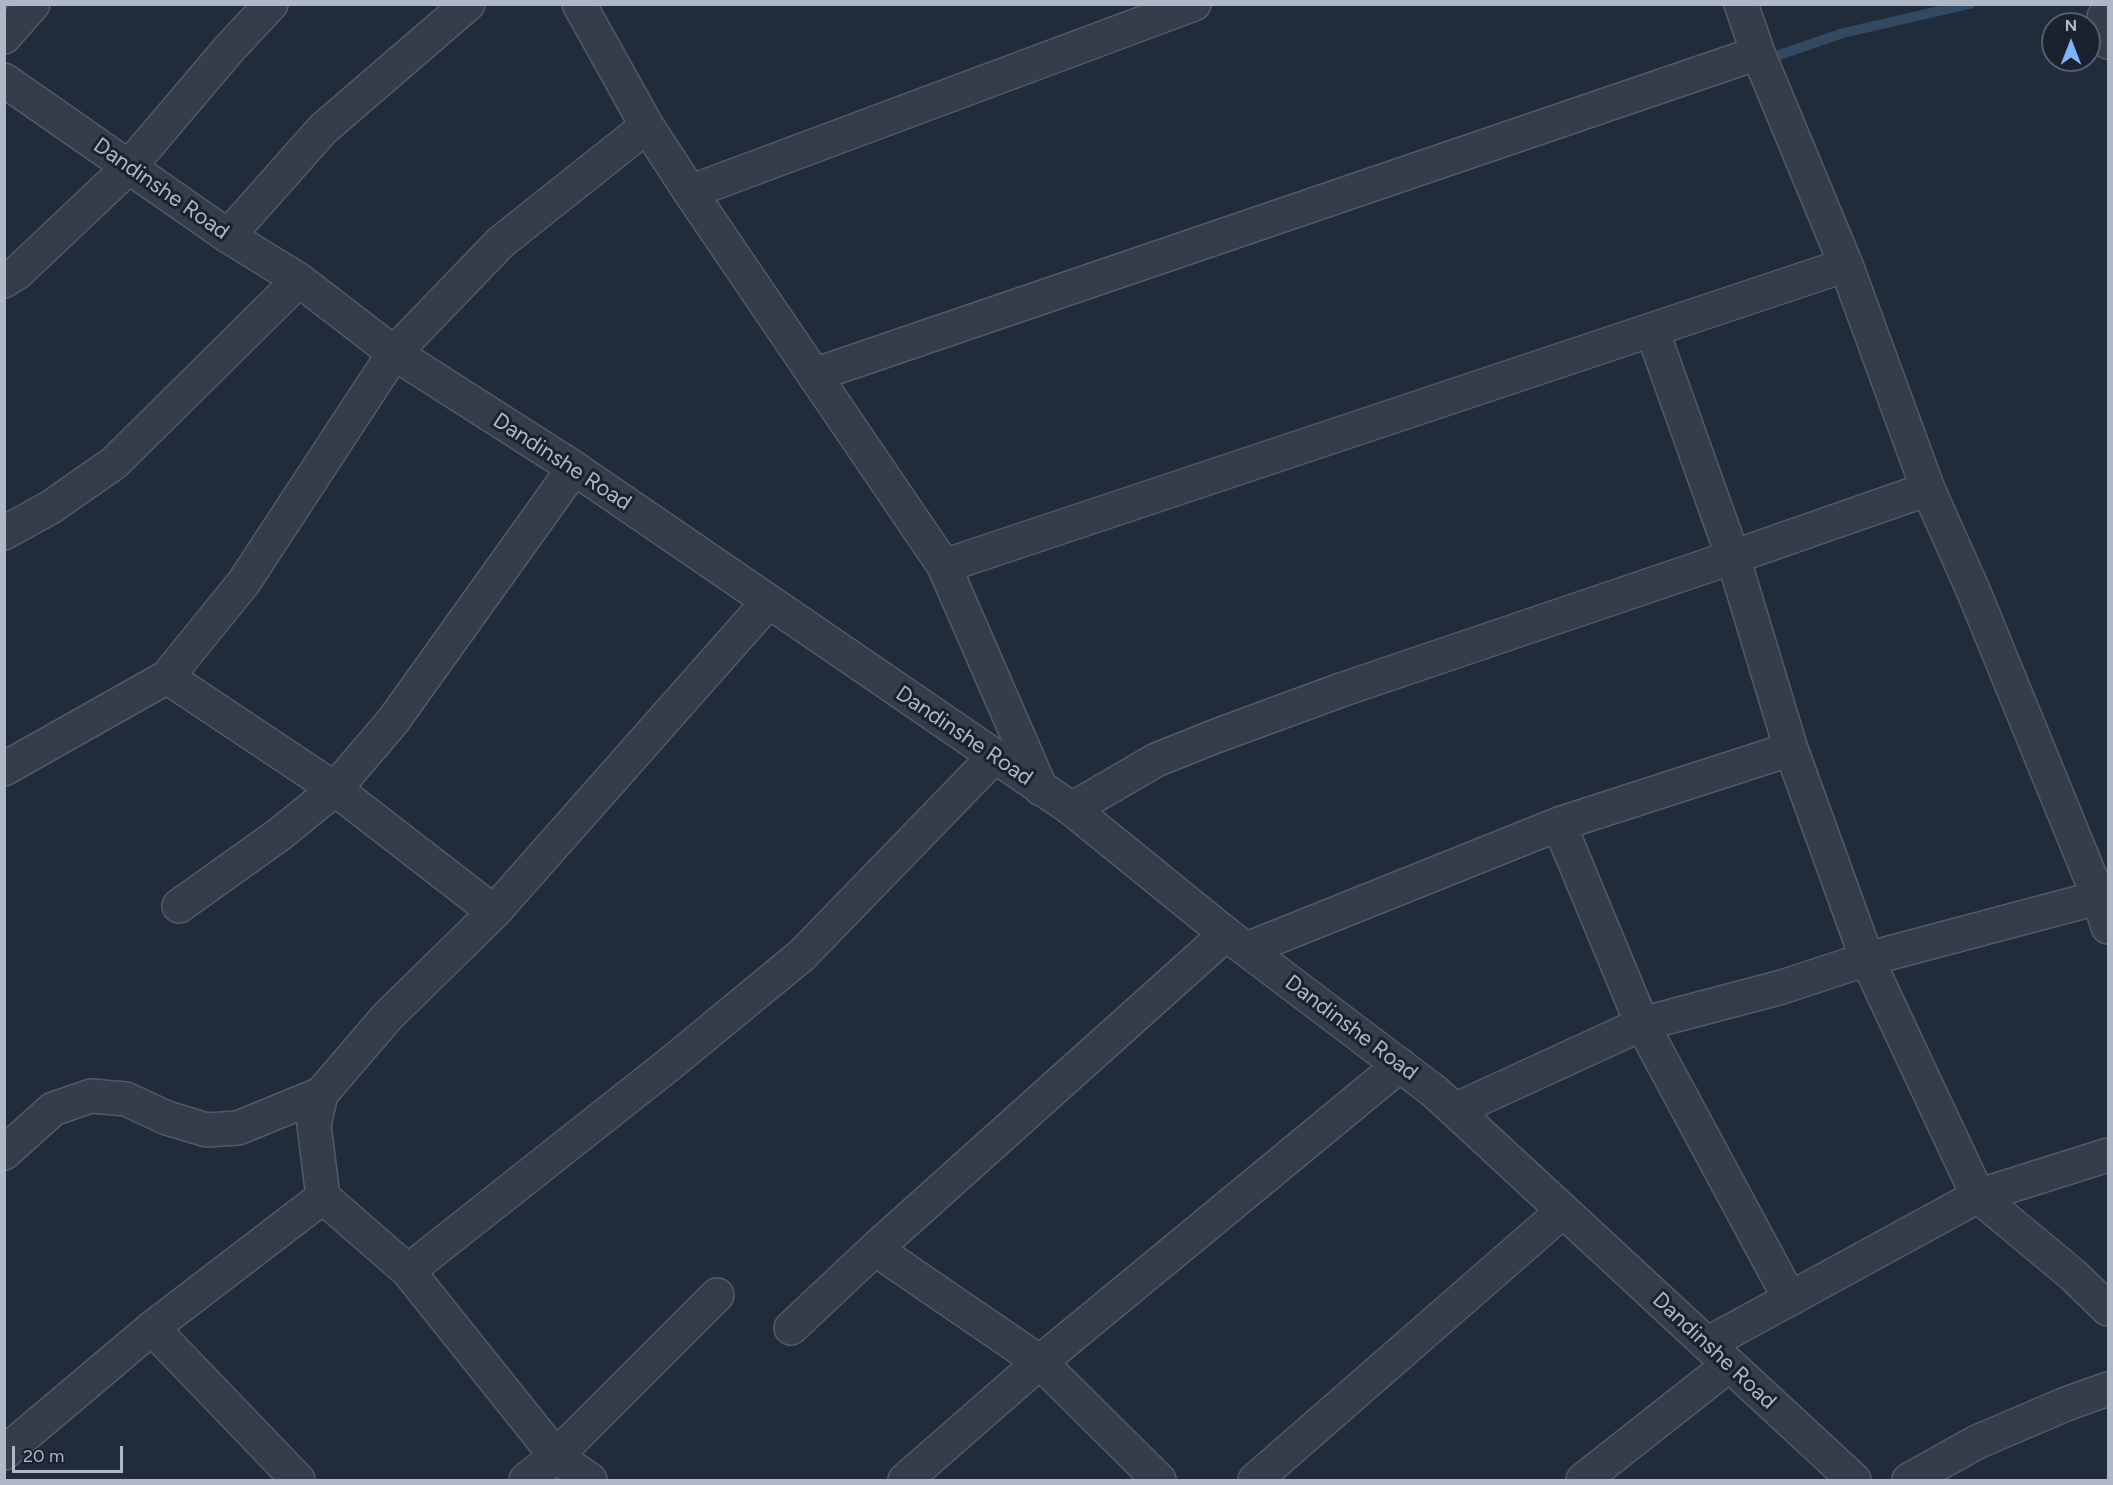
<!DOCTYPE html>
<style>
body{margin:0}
#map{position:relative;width:2113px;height:1485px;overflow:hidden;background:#202c39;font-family:Figtree,sans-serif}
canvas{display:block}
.frame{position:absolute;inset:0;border:6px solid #aeb8c6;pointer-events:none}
.north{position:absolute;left:2041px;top:12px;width:60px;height:60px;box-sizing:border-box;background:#19222e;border:2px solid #555e6b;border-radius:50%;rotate:0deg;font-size:16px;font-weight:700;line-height:24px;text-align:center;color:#aeb8c6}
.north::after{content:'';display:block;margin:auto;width:21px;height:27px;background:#7fb3fa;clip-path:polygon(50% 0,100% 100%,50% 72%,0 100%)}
.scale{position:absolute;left:12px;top:1446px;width:111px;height:27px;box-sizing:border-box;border:3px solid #aeb8c6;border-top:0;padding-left:8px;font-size:18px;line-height:21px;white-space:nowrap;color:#aeb8c6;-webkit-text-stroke:4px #19222e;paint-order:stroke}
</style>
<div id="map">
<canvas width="2113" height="1485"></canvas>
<div class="frame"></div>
<div class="north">N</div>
<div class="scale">20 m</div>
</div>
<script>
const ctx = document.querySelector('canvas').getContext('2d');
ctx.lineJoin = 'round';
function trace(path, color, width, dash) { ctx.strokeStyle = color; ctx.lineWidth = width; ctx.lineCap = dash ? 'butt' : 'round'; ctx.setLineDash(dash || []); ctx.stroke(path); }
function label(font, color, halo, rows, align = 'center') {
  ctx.font = font + ' Figtree,sans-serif'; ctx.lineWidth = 6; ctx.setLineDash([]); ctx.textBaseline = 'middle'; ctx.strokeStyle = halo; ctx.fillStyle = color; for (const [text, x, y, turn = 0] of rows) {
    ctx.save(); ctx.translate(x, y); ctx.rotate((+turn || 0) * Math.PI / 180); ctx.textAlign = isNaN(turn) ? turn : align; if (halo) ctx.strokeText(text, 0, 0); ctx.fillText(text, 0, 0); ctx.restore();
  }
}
const stream = new Path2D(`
 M1776,56L1843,33L1970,4`);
const minor = new Path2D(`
 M579,4L647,126L690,192L944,566L1041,789
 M1741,4L1758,53L1846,265L1928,489L1973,590L2099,898L2108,927
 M2104,17L2108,42
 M4,37L33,4
 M690,192L1194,4
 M228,236L323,129L468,4
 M4,281L17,273L129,167L229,49L271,4
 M1652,330L1733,557L1791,749L1867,959L1978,1196L2073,1275L2108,1309
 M814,375L1758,53
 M4,533L51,507L114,463L299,280
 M944,566L1846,265
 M167,677L335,789L494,912
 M4,769L167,677L244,582L394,353L501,242L647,126
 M1072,809L1156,760L1216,736L1341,690L1733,557L1928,489
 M1559,824L1642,1024L1790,1299
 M179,906L280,834L335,789L393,721L574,468
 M1247,949L1559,824L1791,749
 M1455,1110L1642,1024L1782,987L1867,959L2108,895
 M4,1153L53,1109L91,1096L126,1099L167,1118L207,1130L238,1128L321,1094
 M323,1197L314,1125L321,1094L387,1017L494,912L768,602
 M875,1249L1040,1362L1159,1480
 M408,1271L556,1456L590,1480
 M152,1328L298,1480
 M791,1328L875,1249L1226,934
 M1707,1344L1978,1196L2108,1155
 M4,1453L152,1328L323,1197L408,1271L671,1063L802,955L994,757
 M526,1480L556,1456L717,1295
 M905,1480L1040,1362L1400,1065
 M1255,1480L1563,1211
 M1583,1480L1729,1365
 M1909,1480L1977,1442L2066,1404L2108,1389`);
const tertiary = new Path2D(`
 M4,80L228,236L299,280L394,353L574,468L1072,809L1226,934L1435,1092L1854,1480`);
const streetNames = [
 ["Dandinshe Road",161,189,35],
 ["Dandinshe Road",562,462,33],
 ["Dandinshe Road",964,736,34],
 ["Dandinshe Road",1351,1028,37],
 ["Dandinshe Road",1714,1351,43]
];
trace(stream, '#334861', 10);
trace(minor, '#515b67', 36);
trace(tertiary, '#515b67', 36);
trace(minor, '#343d49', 33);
trace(tertiary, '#343d49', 33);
label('22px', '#aeb8c6', '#19222e', streetNames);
</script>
